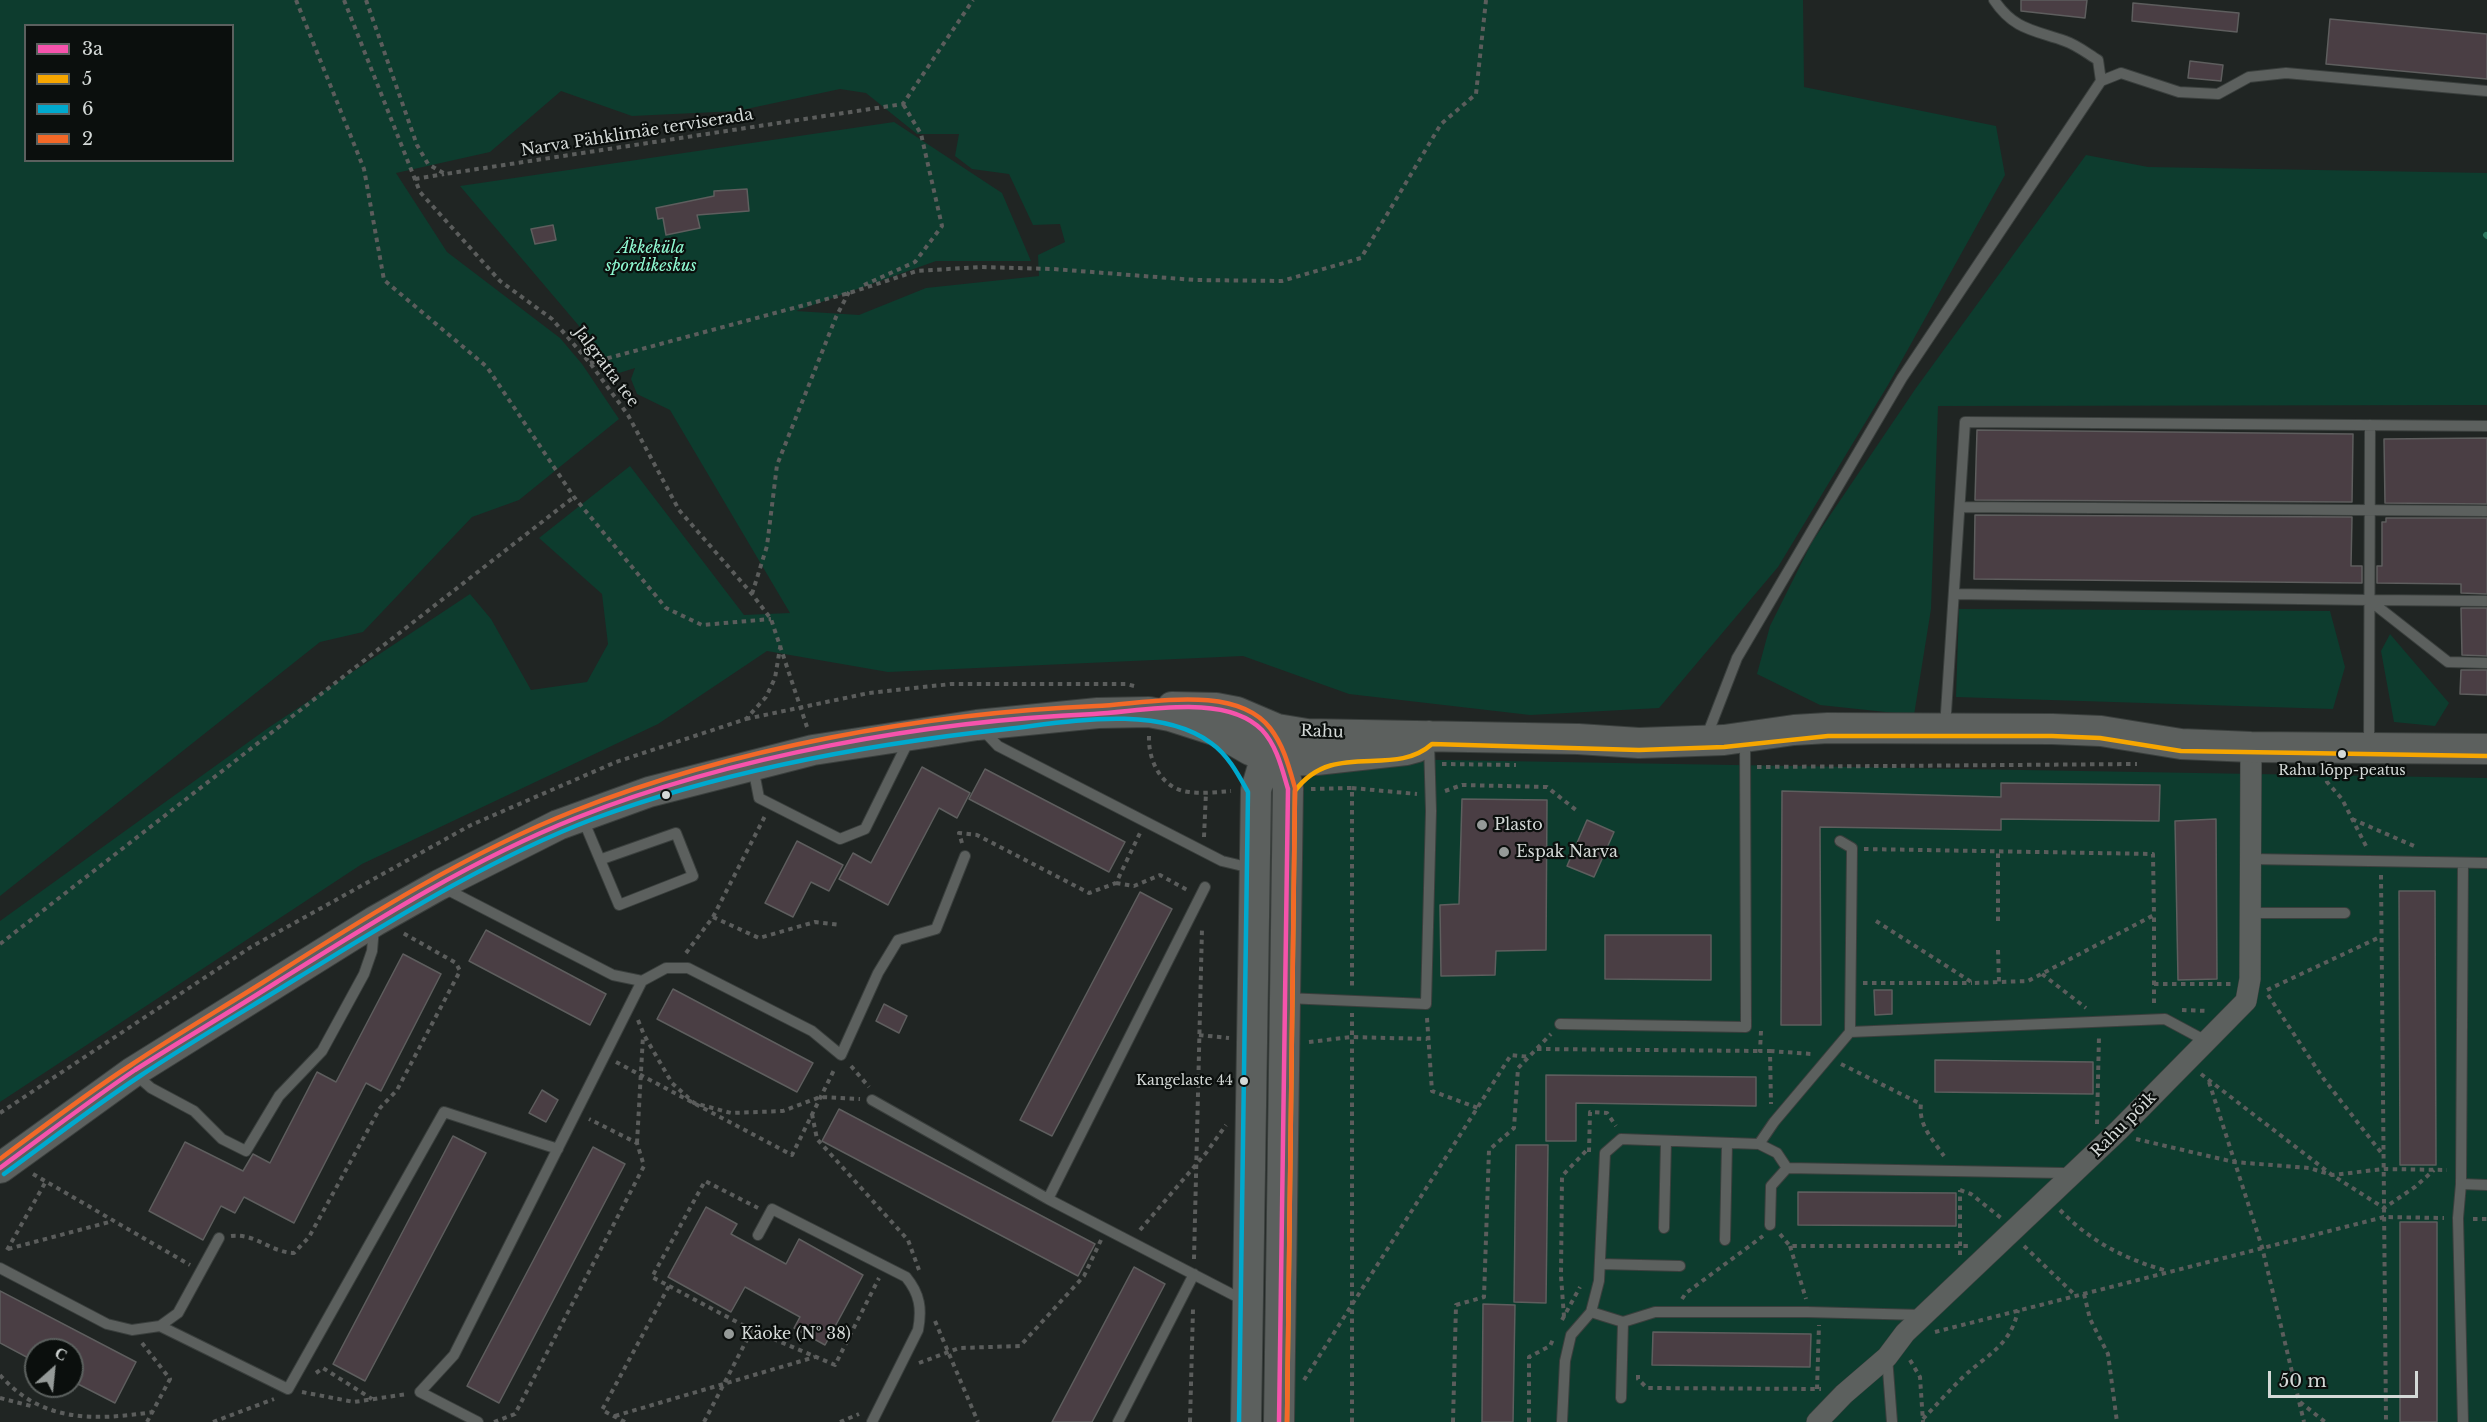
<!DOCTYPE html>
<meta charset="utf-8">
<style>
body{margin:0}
#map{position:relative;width:2487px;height:1422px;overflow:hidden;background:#202523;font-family:"Libre Baskerville",serif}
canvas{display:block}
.legend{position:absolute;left:24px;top:24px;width:210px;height:138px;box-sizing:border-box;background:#0b0f0d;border:2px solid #5b605e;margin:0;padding:8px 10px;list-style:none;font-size:18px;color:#d4d9d7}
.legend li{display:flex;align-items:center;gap:12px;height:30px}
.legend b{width:30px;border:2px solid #5b605e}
.north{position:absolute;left:24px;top:1338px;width:60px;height:60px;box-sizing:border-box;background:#0b0f0d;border:2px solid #5b605e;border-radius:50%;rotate:27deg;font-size:16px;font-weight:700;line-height:24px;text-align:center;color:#d4d9d7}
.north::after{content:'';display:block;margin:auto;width:21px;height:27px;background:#959a98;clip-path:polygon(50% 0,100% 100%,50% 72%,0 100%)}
.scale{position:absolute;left:2268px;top:1371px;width:150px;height:27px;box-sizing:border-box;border:3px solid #d4d9d7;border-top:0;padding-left:8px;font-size:18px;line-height:21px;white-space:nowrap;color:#d4d9d7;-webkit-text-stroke:4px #0b0f0d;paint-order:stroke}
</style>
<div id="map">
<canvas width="2487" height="1422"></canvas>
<ul class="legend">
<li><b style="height:8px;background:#f653ac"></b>3a</li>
<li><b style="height:8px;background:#f7a600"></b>5</li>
<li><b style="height:8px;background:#00a9ce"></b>6</li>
<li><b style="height:8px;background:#f36827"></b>2</li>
</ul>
<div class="north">С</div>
<div class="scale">50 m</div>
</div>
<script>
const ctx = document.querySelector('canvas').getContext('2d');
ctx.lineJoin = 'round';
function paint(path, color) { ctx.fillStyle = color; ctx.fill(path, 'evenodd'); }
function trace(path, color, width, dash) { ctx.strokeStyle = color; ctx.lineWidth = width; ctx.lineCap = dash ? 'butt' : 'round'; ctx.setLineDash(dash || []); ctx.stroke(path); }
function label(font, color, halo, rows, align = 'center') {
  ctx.font = font + ' "Libre Baskerville",serif'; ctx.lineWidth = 4.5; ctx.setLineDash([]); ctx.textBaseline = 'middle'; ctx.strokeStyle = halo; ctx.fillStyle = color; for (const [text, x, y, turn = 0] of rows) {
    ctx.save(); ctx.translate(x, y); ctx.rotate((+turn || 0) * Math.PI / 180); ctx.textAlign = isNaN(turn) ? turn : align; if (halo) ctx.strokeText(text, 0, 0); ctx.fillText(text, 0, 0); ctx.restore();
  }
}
const green = new Path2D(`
 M0,0H1803L1804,87L1996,126L2005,175L1888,385L1778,567L1659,708L1530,715L1349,694L1243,656L888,672L767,651L658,724L362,864L0,1102V921L268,728L470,594L491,619L531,690L587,682L608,644L602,594L539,538L630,466L744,615L790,613L670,410L637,394L631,379L635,368L619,373L460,186L894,122L1002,193L1031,261H936L796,311L859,315L926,288L1039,276L1038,255L1065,242L1060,224L1033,225L1009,174L972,169L955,156L959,134H917L866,93L840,89L737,111L632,116L561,91L490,152L396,173L447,252L560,338L582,364L619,419L519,500L472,517L363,632L320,642L0,896ZM26,26H232V160H26Z
 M2086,155L2148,167L2487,173V405L1938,406L1931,609L1914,715L1820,705L1757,674L1770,626L1812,542L1916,388Z
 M1959,609L2330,611L2345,667L2333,709L1956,697Z
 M2390,634L2449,703L2435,726L2394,722L2381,651Z
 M1386,759L2487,778V1422H1285L1303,782L1329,764Z`);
const stream = new Path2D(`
 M2486,235L2487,236`);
const building = new Path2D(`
 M2021,0H2087L2085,18L2021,11Z
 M2133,3L2239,13L2237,32L2132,21Z
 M2330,19L2487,34V79L2326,64Z
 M2190,61L2223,65L2221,81L2188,78Z
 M747,189L749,211L697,215L700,228L666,235L663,218L658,219L656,208L714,196V191Z
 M553,225L556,240L535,244L531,229Z
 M1977,430L2353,434L2352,502L1975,500Z
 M2487,438V504L2385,503L2384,439Z
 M1975,515L2352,517L2351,566H2362V583L1974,579Z
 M2386,518H2487V594L2461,593V584L2377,583V566H2382V522H2386Z
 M2461,608H2487V656L2462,655Z
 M2461,670H2487V695L2460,694Z
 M922,767L970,793L957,818L939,808L888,905L839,879L853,853L871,863Z
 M985,769L1125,842L1109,872L969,799Z
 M2001,783L2160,785L2159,821L2001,819V830L1820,827L1821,1025H1781L1782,791L2001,797Z
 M1462,799L1547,800L1546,950L1496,951L1495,975L1441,976L1440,905L1459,904Z
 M2216,819L2217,979L2178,980L2175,821Z
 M1587,820L1614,832L1594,877L1567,866Z
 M797,841L843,865L829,891L811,882L793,917L765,903Z
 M2399,891H2435L2436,1165H2400Z
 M1140,892L1172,909L1052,1136L1020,1120Z
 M486,930L606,994L590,1025L469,961Z
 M1605,935H1711V980L1605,979Z
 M403,954L441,974L381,1091L366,1083L294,1223L244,1197L235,1213L221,1206L203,1240L149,1211L185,1142L243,1171L253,1154L270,1163L317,1072L336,1082Z
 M673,989L813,1063L797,1092L657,1019Z
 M1874,990H1892V1014L1875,1015Z
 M884,1004L907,1016L899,1033L876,1021Z
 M1935,1060L2093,1062V1094L1935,1092Z
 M1546,1075L1756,1077V1106L1576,1103V1141H1546Z
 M542,1090L558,1100L546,1122L529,1113Z
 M839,1109L1095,1244L1078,1276L822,1141Z
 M453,1136L486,1153L365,1381L333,1364Z
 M1516,1145H1548L1546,1303L1514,1302Z
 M593,1147L625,1164L499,1403L467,1386Z
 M1798,1192L1956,1193V1226L1798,1225Z
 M706,1207L737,1224L731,1234L786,1264L799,1239L863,1275L825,1345L794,1328L800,1317L745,1287L731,1312L668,1277Z
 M2400,1222H2437V1422H2400Z
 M1134,1267L1165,1284L1092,1422H1052Z
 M0,1291L136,1362L115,1403L72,1381V1350H36V1362L0,1343Z
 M1483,1304L1515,1305L1513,1422H1482Z
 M1653,1332L1811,1334L1810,1367L1652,1365Z`);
const path = new Path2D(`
 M296,0L364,169L384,280L487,367L574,497L666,608L702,625L771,619
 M344,0L420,192L500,281L552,319L590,363L628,415L679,510L752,594L771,619L807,727
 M366,0L417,145L428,164L445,174L903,104L973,0
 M415,179L444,174
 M864,285L915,262L942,226L921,134L903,104
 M590,363L849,293L917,271L980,267L1053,269L1195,280L1282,281L1361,258L1441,124L1476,94L1486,0
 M752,594L767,546L777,465L836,317L849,292
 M746,719L869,693L951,684H1126L1138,687
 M1149,736C1148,760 1161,789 1189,792C1202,794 1218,792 1231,791
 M1442,764L1516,765
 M1757,767L2137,764
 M2325,772L2327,782L2342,799L2366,846
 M1352,788L1417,794
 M1311,789L1352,788V988
 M1445,791L1462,785L1547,787L1576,810
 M2352,819L2414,846
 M1204,837L1206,792
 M962,843L959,833L977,835L1089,893L1116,883L1140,833
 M1864,849L2153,854L2154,915
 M2381,875L2386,1422
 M1116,883L1134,886L1160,875L1189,891
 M713,917L759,938L815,922L840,925
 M1876,921L1973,983L2028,981L2154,915V1006
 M1998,921V851
 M0,944L574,497
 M1998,950L1999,982
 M686,953L713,917L765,816
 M2042,974L2086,1008
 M1863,983H1972
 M2154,984H2231
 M2267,990L2380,937
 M2268,995L2323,1078L2383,1155
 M2182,1010L2208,1011
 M1427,1018L1432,1091L1478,1108
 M638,1020L644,1035L672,1083L694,1103L731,1113L783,1111L820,1097L860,1099
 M1761,1031L1760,1051H1770L1771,1104
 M1199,1035L1229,1038
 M1309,1042L1351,1037L1427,1039
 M1537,1049L1760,1051
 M1770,1051L1812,1054
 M616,1062L792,1155L835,1068
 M1841,1064L1921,1104C1918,1125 1933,1140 1944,1156
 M851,1066L869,1087
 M2201,1074L2332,1175L2384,1208L2415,1187L2434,1170
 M2209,1082L2262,1247L2304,1422
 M0,1113L251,947L471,825L616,762L746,719L766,697L775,678L781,642
 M812,1114L817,1139L908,1240L919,1270
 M2097,1124L2099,1036
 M2136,1139L2234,1162L2309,1168L2332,1175L2384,1169L2447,1170
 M637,1143L643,1036
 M1589,1152L1590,1112L1607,1113L1616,1126
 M33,1174L190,1265
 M1960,1190L1971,1194L2001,1218
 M2060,1210C2091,1242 2125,1259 2167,1271
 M2473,1219H2487
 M1140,1230L1206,1153L1226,1125
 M1780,1234L1790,1246H1968
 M231,1236C256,1233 269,1252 294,1253L309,1237L380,1108L397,1090L460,971L456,963L403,933
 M1790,1246L1806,1299
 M2024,1246L2075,1295
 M8,1249L113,1221
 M7,1250L45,1183
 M1960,1255V1190
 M1194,1259L1202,928
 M669,1286L752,1330L835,1365L879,1278
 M2084,1294L2090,1319L2108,1354L2117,1422
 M1682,1299L1686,1293L1763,1236
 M1564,1317L1561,1276L1562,1176L1586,1151L1589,1152
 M1562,1320L1580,1287
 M935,1321L978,1422
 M1935,1332L2384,1217L2444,1218
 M142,1343L170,1379L147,1422
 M1910,1360L1920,1377L1923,1422
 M919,1363L959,1348L1020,1346L1084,1276L1101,1240
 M316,1373L323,1368L372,1399
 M0,1375C41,1422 93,1421 153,1412
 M1638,1375V1379L1647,1388L1821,1389
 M1304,1380L1511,1055L1530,1057
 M1817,1389L1819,1325
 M302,1392L354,1402L407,1394
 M0,1398L31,1406
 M2300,1402L2325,1422
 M615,1416L815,1357
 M1923,1419C1936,1405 1949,1391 1962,1378C1986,1355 2011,1346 2018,1310
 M213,1422L274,1399
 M494,1422L515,1414L644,1166L637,1143L589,1119
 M625,1422L602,1410L669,1286L652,1277L705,1181L758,1208
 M704,1422L752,1330
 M840,1422L859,1414
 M1190,1422L1193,1309
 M1352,1422V1013
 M1453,1422L1456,1305L1484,1297L1489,1150L1514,1128L1518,1068L1551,1034
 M1529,1422V1357L1550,1346L1554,1337`);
const service = new Path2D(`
 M1994,0C2014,30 2034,30 2065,41C2077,45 2088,54 2098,60L2101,81
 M1960,507L2487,511
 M1954,594L2369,600L2448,662L2487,663
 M2369,600L2487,601
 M1945,728L1965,422L2487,426
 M982,729L998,746L1222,861L1251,868
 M1706,738L1737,658L1902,378L2101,81L2121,73L2179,92L2218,94L2249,77L2286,73L2487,91
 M2369,746L2370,425
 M753,767L759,798L840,839L865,829L909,740
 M582,817L619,905L693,876L676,833L602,859
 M1840,841L1852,848L1850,1032L2165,1019L2206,1041
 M2251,859L2487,863
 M2463,863L2461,1184L2458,1218L2463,1422
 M444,888L613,975L642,981L666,968H688L812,1031L841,1055L878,973L898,940L936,929L965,856
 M2250,913H2345
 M1286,998L1426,1004L1431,811L1429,743
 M1560,1024L1746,1027L1745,740
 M135,1074L151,1088L194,1111L222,1139L246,1151L279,1096L322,1051L364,974L372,951L374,927
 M872,1100L1048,1199L1245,1301
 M1759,1144L1777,1153L1787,1168L2063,1173L2070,1177
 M2461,1184L2487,1185
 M1048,1199L1205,887
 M1770,1225L1771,1186L1787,1168
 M1664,1228L1666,1141
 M758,1235L772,1209L906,1277C920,1294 922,1309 918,1330L872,1422
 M1725,1240L1727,1143
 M1600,1264L1680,1266
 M0,1268L107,1324L132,1330L160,1326L178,1313L219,1238
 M1591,1312L1599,1281L1605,1153L1621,1139L1759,1144L1774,1122L1850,1032
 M160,1326L288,1389L444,1112L558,1149
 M1887,1357L1892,1422
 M1621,1398L1623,1322
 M478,1422L420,1392L454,1355L642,981
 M1118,1422L1194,1274
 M1562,1422L1565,1361L1571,1335L1591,1312L1623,1322L1655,1312H1807L1922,1315`);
const minor = new Path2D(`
 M1817,1422L1844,1394L1887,1357L1905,1333L2119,1130L2246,1001L2250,979L2251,747`);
const secondary = new Path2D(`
 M1172,707L1216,708L1237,712L1277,729L1307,734L1578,739L1639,743L1724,740L1794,730L1828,728L2052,729L2101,731L2181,744L2251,747L2487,749
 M1272,744L1285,774L1288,789L1279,1422
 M0,1168L133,1072L375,921L439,885L558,825L649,792L813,750L977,725L1098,713L1149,712L1170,716L1217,731L1250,750L1279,761L1316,760L1406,750L1417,747L1429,736
 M1246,1422L1256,790L1263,766L1283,743`);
const bus1 = new Path2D(`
 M0,1168C45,1135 89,1101 135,1070C182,1040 230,1012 277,982C373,922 471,860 576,818C731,756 927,721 1094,714C1141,712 1225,692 1262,730C1277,746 1282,769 1288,789L1279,1422`);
const bus2 = new Path2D(`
 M1287,1422L1295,791C1333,739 1393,779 1432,744L1639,750L1724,747L1828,736H2052L2100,738L2181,751L2487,756`);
const bus3 = new Path2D(`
 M4,1174C49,1141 93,1107 140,1076C192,1041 246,1010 299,977C394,919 489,859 593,819C725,770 868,744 1007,729C1067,722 1158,704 1211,743C1228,755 1238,774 1248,792L1239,1422`);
const bus4 = new Path2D(`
 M0,1159C43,1127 86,1094 131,1065C177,1034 226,1006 273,976C369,915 468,853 574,811C732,748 927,713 1096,706C1146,704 1235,683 1270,728C1284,746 1289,767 1295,788L1287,1422`);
const markers = [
 [2342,754,5,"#d4d9d7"],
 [666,795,5,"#d4d9d7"],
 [1482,825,6,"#959a98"],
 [1504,852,6,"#959a98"],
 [1244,1081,5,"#d4d9d7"],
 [729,1334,6,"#959a98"]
];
const busNames = [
 ["Rahu lõpp-peatus",2342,771],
 ["Kangelaste 44",1233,1081,"right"]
];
const streetNames = [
 ["Narva Pähklimäe terviserada",637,133,-9],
 ["Jalgratta tee",606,367,53],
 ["Rahu",1322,732,2],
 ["Rahu põik",2124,1125,-45]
];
const parkNames = [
 ["Äkkeküla",651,248],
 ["spordikeskus",651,266]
];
const poiNames = [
 ["Plasto",1494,825],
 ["Espak Narva",1516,852],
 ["Käoke (№ 38)",741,1334]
];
paint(green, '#0d3c2e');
trace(stream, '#2b775d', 6);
paint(building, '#4a3e44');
trace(building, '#5e5e5e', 1.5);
trace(service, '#3a3f3d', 12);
trace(minor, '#3a3f3d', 22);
trace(secondary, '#3a3f3d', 32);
trace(path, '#5b5d5c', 4, [4.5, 4.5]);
trace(service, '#5c605e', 10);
trace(minor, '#5c605e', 21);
trace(secondary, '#5c605e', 30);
trace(bus1, '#f653ac', 4.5);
trace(bus2, '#f7a600', 4.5);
trace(bus3, '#00a9ce', 4.5);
trace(bus4, '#f36827', 4.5);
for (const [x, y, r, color] of markers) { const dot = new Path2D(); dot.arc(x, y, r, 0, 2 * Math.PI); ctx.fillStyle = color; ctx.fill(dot); trace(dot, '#0b0f0d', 2); }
label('14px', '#d4d9d7', '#0b0f0d', busNames);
label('16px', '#d4d9d7', '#0b0f0d', streetNames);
label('italic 16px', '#8ffad2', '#0b0f0d', parkNames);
label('16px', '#d4d9d7', '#0b0f0d', poiNames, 'left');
</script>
